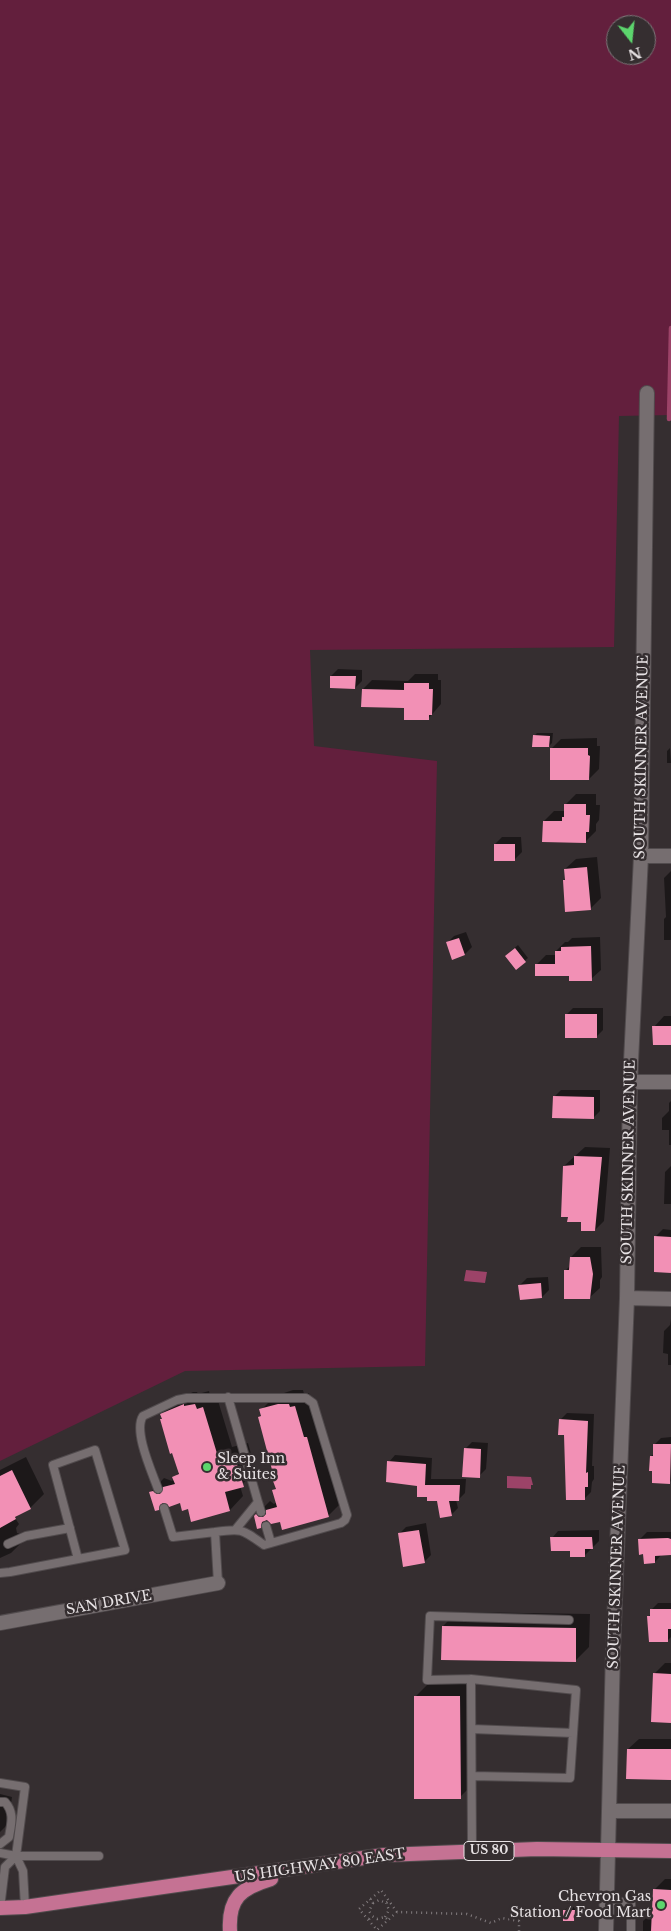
<!DOCTYPE html>
<style>
body{margin:0}
#map{position:relative;width:671px;height:1931px;overflow:hidden;background:#352e30;font-family:"Libre Baskerville",serif}
canvas{display:block}
.north{position:absolute;left:606px;top:15px;width:50px;height:50px;box-sizing:border-box;background:#352e30;border:1px solid #7c7678;border-radius:50%;rotate:164deg;font-size:14px;font-weight:700;line-height:20px;text-align:center;color:#e7e2e4}
.north::after{content:'';display:block;margin:auto;width:18px;height:22px;background:#5cd56d;clip-path:polygon(50% 0,100% 100%,50% 72%,0 100%)}
</style>
<div id="map">
<canvas width="671" height="1931"></canvas>
<div class="north">N</div>
</div>
<script>
const ctx = document.querySelector('canvas').getContext('2d');
ctx.lineJoin = 'round';
function paint(path, color) { ctx.fillStyle = color; ctx.fill(path, 'evenodd'); }
function trace(path, color, width, dash) { ctx.strokeStyle = color; ctx.lineWidth = width; ctx.lineCap = dash ? 'butt' : 'round'; ctx.setLineDash(dash || []); ctx.stroke(path); }
function label(font, color, halo, rows, align = 'center') {
  ctx.font = font + ' "Libre Baskerville",serif'; ctx.lineWidth = 5; ctx.setLineDash([]); ctx.textBaseline = 'middle'; ctx.strokeStyle = halo; ctx.fillStyle = color; for (const [text, x, y, turn = 0] of rows) {
    ctx.save(); ctx.translate(x, y); ctx.rotate((+turn || 0) * Math.PI / 180); ctx.textAlign = isNaN(turn) ? turn : align; if (halo) ctx.strokeText(text, 0, 0); ctx.fillText(text, 0, 0); ctx.restore();
  }
}
const green = new Path2D(`
 M0,0H671V415L619,416L614,647L310,650L314,746L437,761L425,1366L185,1371L0,1461ZM616,25H646V55H616Z`);
const water = new Path2D(`
 M466,1270L487,1272L485,1283L464,1281Z
 M507,1476L531,1477L533,1485H531V1489L507,1488Z`);
const shadow = new Path2D(`
 M338,669L362,670V681L355,688L331,676Z
 M415,674H438V680H441V704L428,719L405,707L363,689L372,680L408,681Z
 M537,733H553L552,743L549,746L534,736Z
 M597,738V746H600L599,769L589,779L551,749L561,739Z
 M670,748L671,763H667V751Z
 M576,794H596V805H600L599,820L596,824V831L585,842L544,821L554,811H565V805Z
 M502,837H521L522,852L515,859L495,844Z
 M597,857L601,898L590,909L564,880L566,878L565,869L576,859Z
 M671,871V940H664V919L666,917L664,878Z
 M466,932L472,947L465,954L453,958L447,943L454,936Z
 M600,937L601,970L591,979L536,965L546,955H556V951L565,942H568L572,938Z
 M518,945L528,958L516,968L509,953Z
 M573,1008H603V1030L596,1037L566,1015Z
 M664,1016H671V1044L654,1027Z
 M561,1090H600V1111L593,1118L554,1097Z
 M671,1101V1145H669V1130H662V1118L669,1111V1103Z
 M585,1147L610,1148L604,1221L595,1230L564,1166Z
 M671,1166V1204H664L665,1172Z
 M663,1229L671,1230V1272L656,1236Z
 M581,1247H601L602,1277L600,1280V1288L589,1298L566,1270L571,1265V1257Z
 M548,1277L549,1290L542,1297L520,1285L527,1278Z
 M671,1319V1365H668V1354L663,1353L664,1331L670,1325Z
 M293,1390H303L304,1394L309,1393L342,1502L328,1516L281,1520H267L260,1527L255,1516L270,1501L274,1504L277,1502L273,1491L277,1487L276,1480L259,1417L262,1414L261,1410L275,1396Z
 M209,1391L210,1396L216,1394L232,1447L248,1443L256,1472L240,1486L243,1496L230,1510L188,1508L181,1502H165L158,1509L151,1492L164,1478L172,1481L179,1472L161,1420L163,1418L162,1414L175,1401L193,1392H197L198,1394Z
 M567,1413L594,1414L592,1466H594V1479L592,1482L591,1492L584,1499L560,1420Z
 M671,1437V1481L670,1482L654,1469L651,1456L654,1454V1445L661,1438Z
 M472,1442L488,1443L486,1469L479,1476L465,1449Z
 M395,1455L432,1458L431,1479H466L465,1493L458,1500H456L458,1508L451,1515L438,1500L428,1496L418,1484L389,1462Z
 M26,1457L44,1494L30,1508L22,1512L15,1518L19,1524L16,1528L17,1533L24,1535L25,1539L11,1553L0,1558V1470Z
 M426,1523L431,1555L424,1562L399,1534L406,1527Z
 M599,1530V1541L585,1555L552,1538L558,1531Z
 M647,1532H671V1554H662L655,1562L645,1553L640,1539Z
 M658,1603H671V1637L667,1641L648,1617L651,1614V1610Z
 M457,1612L590,1614L589,1647L575,1661L443,1626Z
 M665,1663H671V1722L654,1674Z
 M429,1683H474V1783L460,1797L415,1697Z
 M639,1739H671V1779L628,1749Z
 M0,1794L12,1797L8,1824L0,1832Z
 M665,1879H671V1931H643V1921L653,1911L654,1890Z
 M568,1907H578L577,1917L574,1920L565,1910Z`);
const stream = new Path2D(`
 M669,419L671,328`);
const building = new Path2D(`
 M330,676H356L355,689L330,688Z
 M404,683H429V689H433L432,715H429V720H404V708L361,707L362,689L404,690Z
 M533,735L550,736L549,747H532Z
 M550,748H588V755L590,756L589,780H550Z
 M564,804H586V815H590L589,832H586V843L542,842L543,821H562V817H564Z
 M494,844H515V861H494Z
 M587,867L591,910L565,912L563,880H565L564,869Z
 M459,938L465,955L452,960L446,942Z
 M591,946L592,981H569V976H535V964H555V951H561V947Z
 M515,948L526,962L516,970L505,956Z
 M565,1014H597V1038H565Z
 M652,1026H671V1045H653Z
 M553,1096L594,1097V1119L552,1118Z
 M574,1156L602,1157L595,1231H581V1222H567L568,1217H561L563,1166L574,1165Z
 M654,1236L671,1237V1273L654,1272Z
 M570,1257H590L593,1274L590,1299H564V1270H569Z
 M541,1283L542,1298L520,1300L518,1285Z
 M184,1404V1406L195,1404L197,1409L203,1407L219,1460L234,1455L244,1487L225,1492L230,1511L191,1522L188,1509L182,1511L180,1503L169,1507L167,1504L163,1503L160,1505L159,1510L155,1511L149,1492L153,1491L157,1494H160L163,1487L175,1484L172,1477L179,1474L172,1453L170,1454L160,1419H162L160,1414Z
 M278,1404H289L290,1407L295,1406L304,1437H307L329,1517L282,1530L280,1522L271,1524L267,1520L262,1522L261,1528L257,1529L254,1516L256,1514L259,1517H263L266,1514V1510L277,1507L272,1490L276,1489L273,1481H275L258,1417L261,1416L259,1409Z
 M559,1419L588,1421L586,1473L588,1472V1487H585V1500H566L564,1435H558Z
 M653,1444H671L670,1484L652,1483V1471H649L650,1456H653Z
 M464,1448L481,1449L480,1478L462,1477Z
 M387,1461L426,1464L425,1485H460L459,1501H449L452,1516L440,1518L437,1501H427V1497H417V1486L386,1482Z
 M12,1470L31,1509L15,1517L16,1519L0,1528V1476Z
 M419,1530L425,1563L403,1567L398,1533Z
 M550,1537H592L593,1549H585V1557H570V1551H551Z
 M668,1538L671,1539V1555L655,1556V1563L644,1564L643,1554L639,1555L638,1539Z
 M650,1609H671V1629H668V1642H649L647,1616H650Z
 M442,1626L576,1628V1662L441,1660Z
 M653,1673L671,1674V1723L651,1722Z
 M414,1696H460L461,1799H414Z
 M627,1749H671V1780L626,1779Z
 M653,1889L671,1890V1931H651Z
 M563,1910H575L574,1921H563Z`);
const path = new Path2D(`
 M370,1899L373,1903L369,1911L372,1916
 M373,1903L379,1900L386,1903L389,1901
 M397,1912L381,1890L359,1909L377,1930L397,1912L467,1914L491,1923L502,1918L519,1921V1931
 M385,1917L389,1910L386,1903
 M369,1919L372,1916L377,1919L385,1917L388,1920`);
const service = new Path2D(`
 M228,1397L258,1502L236,1529
 M158,1489C152,1472 133,1431 143,1416L177,1400L187,1398H306L313,1403L347,1515L345,1520L341,1523L264,1545C242,1529 242,1528 215,1532L218,1583
 M258,1502L261,1512
 M164,1508L173,1537L215,1532
 M266,1526L271,1543
 M8,1544L26,1536L70,1528
 M0,1573L10,1572L125,1550L95,1450L53,1465L78,1559
 M471,1679L427,1680L430,1616L569,1620
 M472,1729L573,1733
 M472,1776L570,1778L576,1690L471,1679L472,1852
 M0,1783L25,1787L16,1856L5,1867L0,1908
 M0,1802H5C15,1813 11,1824 9,1837L0,1844
 M0,1853L16,1856H99
 M16,1856L23,1871L25,1907
 M606,1900L631,1903V1931`);
const minor = new Path2D(`
 M641,856H671
 M630,1082H671
 M627,1298L671,1299
 M0,1623L218,1583
 M610,1811H671
 M606,1931L613,1651L627,1298L630,1082L641,856L647,393`);
const primary = new Path2D(`
 M0,1908L25,1907L384,1855L537,1849L671,1851
 M230,1931C228,1898 241,1888 271,1879`);
const markers = [
 [207,1467,5,"#5cd56d"],
 [661,1905,5,"#5cd56d"]
];
const shields = [
 [489,1851,50]
];
const shieldNames = [
 ["US 80",489,1851]
];
const streetNames = [
 ["SOUTH SKINNER AVENUE",642,757,-89],
 ["SOUTH SKINNER AVENUE",629,1162,-89],
 ["SOUTH SKINNER AVENUE",617,1567,-88],
 ["SAN DRIVE",109,1603,-10],
 ["US HIGHWAY 80 EAST",320,1866,-8]
];
const poiNames = [
 ["Sleep Inn",217,1459],
 ["& Suites",217,1475],
 ["Chevron Gas",651,1897,"right"],
 ["Station / Food Mart",651,1913,"right"]
];
paint(green, '#631f3d');
paint(water, '#9c4368');
paint(shadow, '#0007');
trace(stream, '#9c4368', 4.5);
paint(building, '#f290b5');
trace(service, '#514b4d', 10);
trace(minor, '#514b4d', 16);
trace(primary, '#514b4d', 16);
trace(path, '#837d7f', 2.5, [1, 4]);
trace(service, '#766e70', 8);
trace(minor, '#766e70', 14);
trace(primary, '#c57293', 14);
for (const [x, y, r, color] of markers) { const dot = new Path2D(); dot.arc(x, y, r, 0, 2 * Math.PI); ctx.fillStyle = color; ctx.fill(dot); trace(dot, '#352e30', 2); }
for (const [x, y, w] of shields) { const box = new Path2D(); box.roundRect(x - w / 2, y - 9.5, w, 19, 4); ctx.fillStyle = '#352e30'; ctx.fill(box); trace(box, '#e7e2e4', 1); }
label('bold 12px', '#e7e2e4', null, shieldNames);
label('14px', '#e7e2e4', '#352e30', streetNames);
label('14px', '#e7e2e4', '#352e30', poiNames, 'left');
</script>
